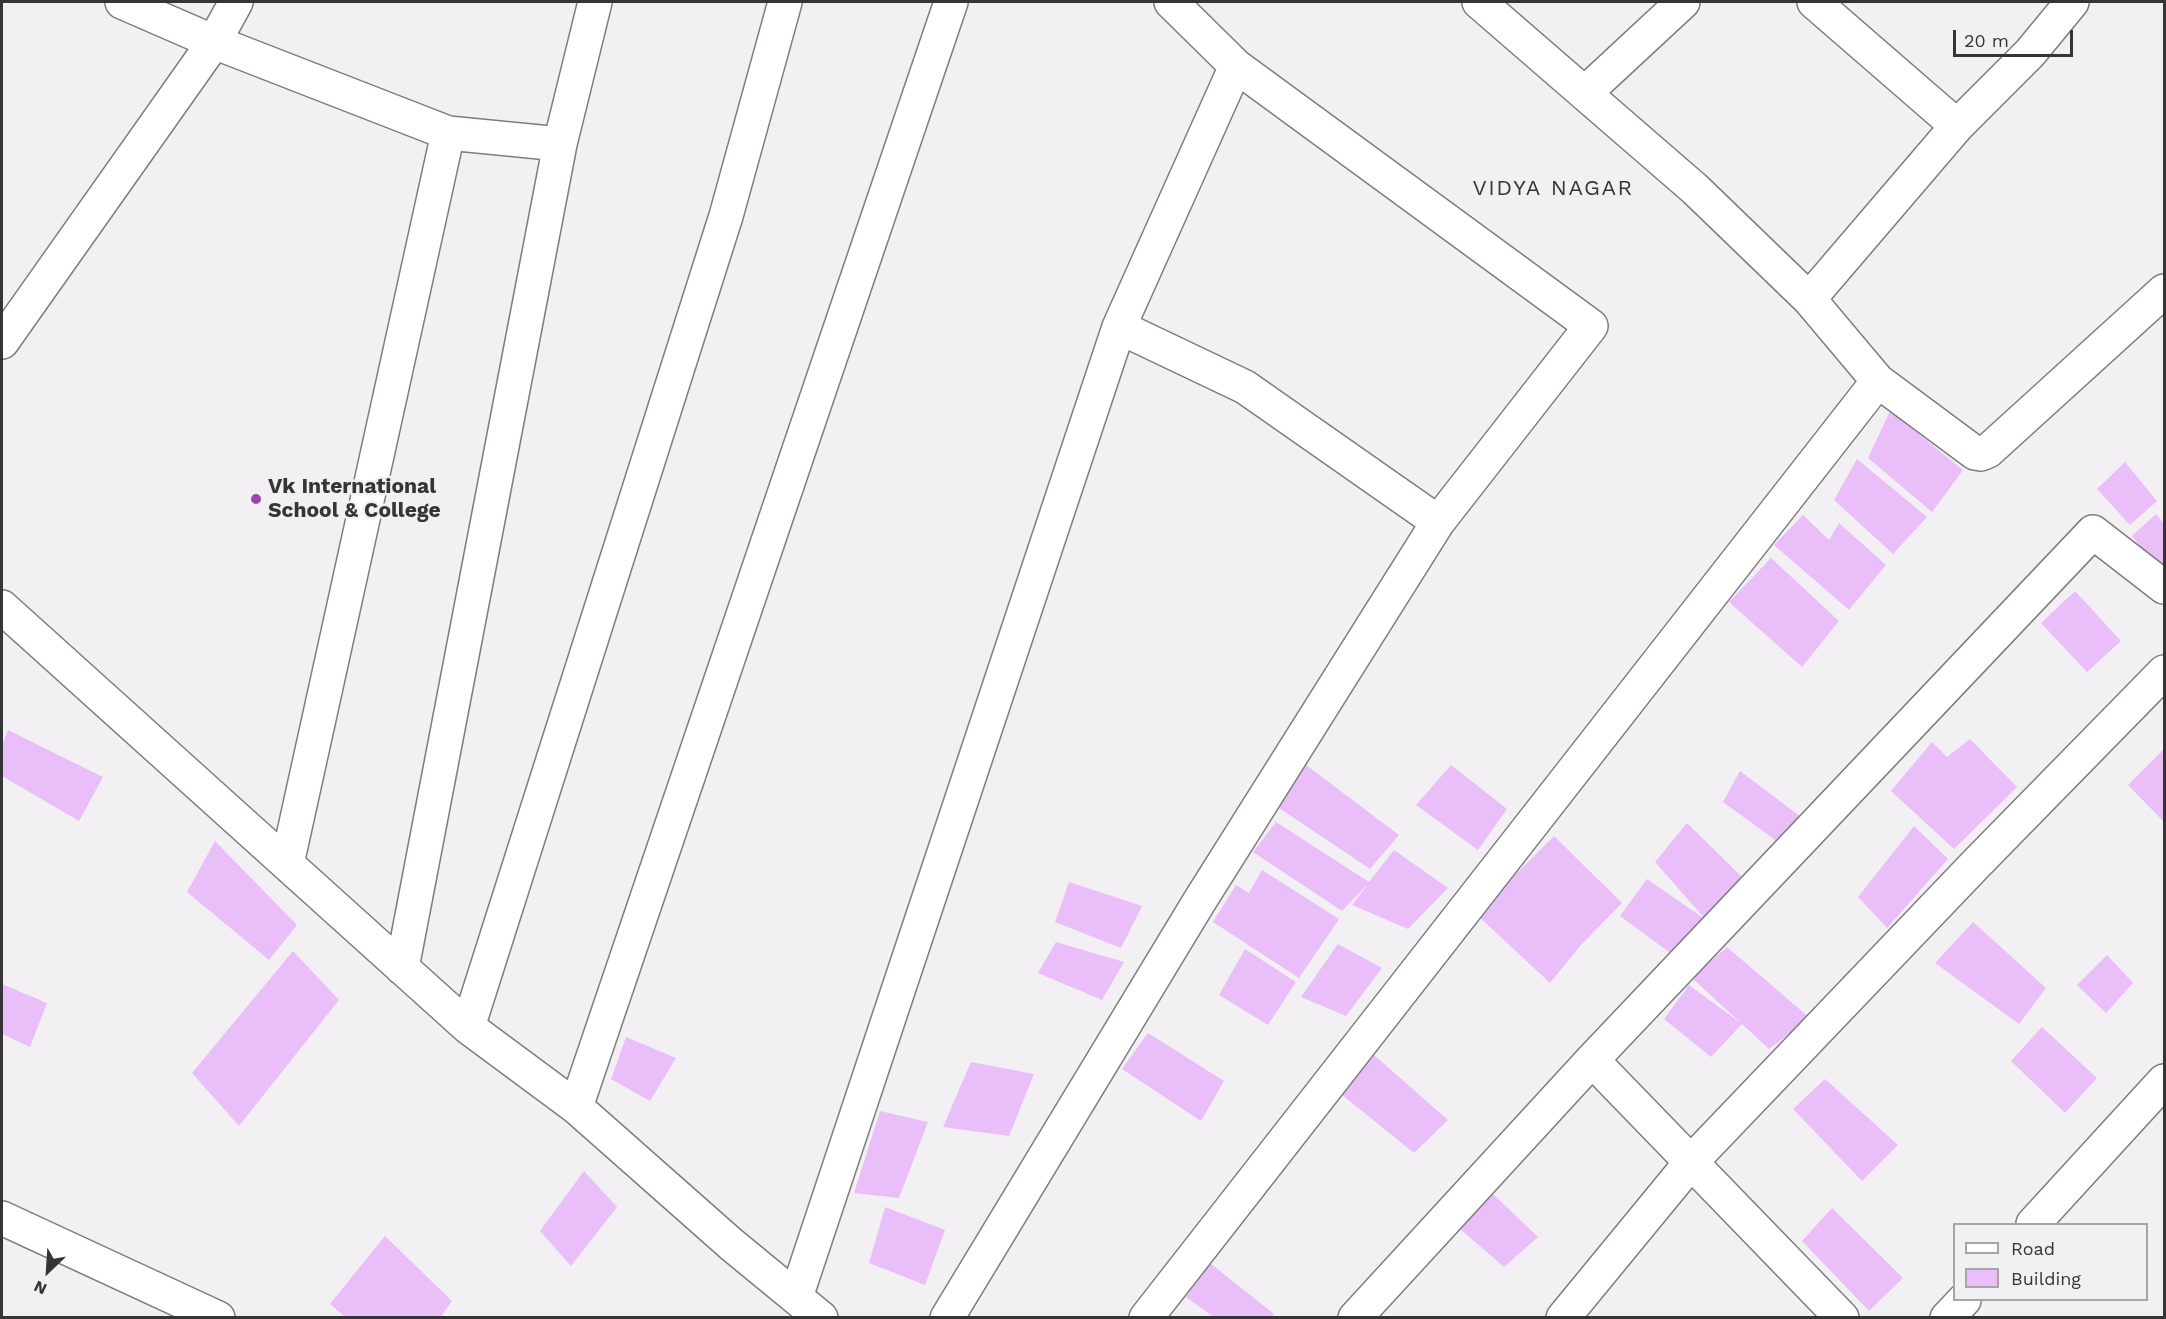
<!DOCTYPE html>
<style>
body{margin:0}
#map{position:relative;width:2166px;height:1319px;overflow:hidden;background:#f3f0f4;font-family:"Work Sans",sans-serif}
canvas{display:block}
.frame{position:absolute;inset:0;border:3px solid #353436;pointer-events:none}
.legend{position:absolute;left:1953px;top:1223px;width:195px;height:78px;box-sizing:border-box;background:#f3f0f4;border:2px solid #a7a5a8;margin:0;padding:8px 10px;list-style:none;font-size:18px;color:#353436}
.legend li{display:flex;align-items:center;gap:12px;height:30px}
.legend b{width:30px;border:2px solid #a7a5a8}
.north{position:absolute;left:18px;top:1241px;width:60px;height:60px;-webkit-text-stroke:4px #f3f0f4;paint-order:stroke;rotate:205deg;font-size:16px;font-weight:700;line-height:24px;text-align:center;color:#353436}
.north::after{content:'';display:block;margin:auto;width:21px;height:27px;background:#353436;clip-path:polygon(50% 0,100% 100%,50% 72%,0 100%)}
.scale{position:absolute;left:1953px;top:30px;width:120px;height:27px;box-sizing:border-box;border:3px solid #353436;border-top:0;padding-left:8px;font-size:18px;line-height:21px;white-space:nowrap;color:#353436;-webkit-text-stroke:4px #f3f0f4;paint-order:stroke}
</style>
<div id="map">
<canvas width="2166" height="1319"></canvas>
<div class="frame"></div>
<ul class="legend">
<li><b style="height:8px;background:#fff"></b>Road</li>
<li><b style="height:16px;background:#e9bef9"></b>Building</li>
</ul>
<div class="north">N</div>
<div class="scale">20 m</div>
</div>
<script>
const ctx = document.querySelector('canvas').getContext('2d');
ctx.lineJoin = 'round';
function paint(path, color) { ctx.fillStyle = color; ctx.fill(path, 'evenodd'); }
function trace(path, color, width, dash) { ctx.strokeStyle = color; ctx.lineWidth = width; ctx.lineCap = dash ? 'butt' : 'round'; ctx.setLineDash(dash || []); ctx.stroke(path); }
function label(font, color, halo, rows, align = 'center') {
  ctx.font = font + ' "Work Sans",sans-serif'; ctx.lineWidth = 5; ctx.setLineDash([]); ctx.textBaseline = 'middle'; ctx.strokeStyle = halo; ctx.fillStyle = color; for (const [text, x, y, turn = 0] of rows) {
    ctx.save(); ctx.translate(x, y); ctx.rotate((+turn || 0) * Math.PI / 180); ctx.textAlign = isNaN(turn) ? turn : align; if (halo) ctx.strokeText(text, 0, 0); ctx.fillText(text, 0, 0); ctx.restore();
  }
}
const building = new Path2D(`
 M1890,411L1963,470L1932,512L1868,458Z
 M1857,459L1927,517L1893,554L1834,500Z
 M2125,462L2157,501L2130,525L2097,489Z
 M2156,514L2164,524V563L2158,569L2132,536Z
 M1803,515L1829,540L1839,523L1886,565L1849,610L1774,545Z
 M1771,558L1839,621L1802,667L1729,602Z
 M2075,591L2121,641L2087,672L2041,623Z
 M8,730L103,777L79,821L2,776V746Z
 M1970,739L2017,787L1954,849L1891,791L1932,742L1947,757Z
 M2163,750L2164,752V822L2128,785Z
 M1306,765L1399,835L1370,869L1276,806Z
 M1451,765L1507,809L1478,850L1416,805Z
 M1740,771L1801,817L1775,840L1723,802Z
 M1276,822L1369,882L1394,850L1448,888L1408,929L1352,905L1368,884L1342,911L1253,852Z
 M1687,823L1744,879L1706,920L1655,862Z
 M1914,826L1948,859L1887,928L1858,897Z
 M1554,836L1622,903L1581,945L1550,983L1476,914Z
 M215,841L297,925L269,960L187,892Z
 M1262,870L1339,919L1299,978L1213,922L1236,885L1249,893Z
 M1647,879L1706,920L1673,955L1620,916Z
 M1069,882L1142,906L1121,948L1055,922Z
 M1973,922L2046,988L2019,1024L1935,963Z
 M1056,942L1124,962L1102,1000L1038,973Z
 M1338,944L1382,968L1346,1016L1301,997Z
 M1727,947L1810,1018L1769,1049L1692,978Z
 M1245,949L1296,982L1268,1025L1219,995Z
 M293,951L339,1000L239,1126L192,1073Z
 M2107,955L2133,983L2106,1013L2077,985Z
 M2,984L47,1003L30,1047L2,1034Z
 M1689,985L1742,1024L1711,1057L1664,1019Z
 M2042,1027L2097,1078L2065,1113L2011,1061Z
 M1148,1033L1224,1081L1201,1121L1122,1069Z
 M626,1037L676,1058L650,1101L611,1079Z
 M1374,1055L1448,1120L1414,1153L1341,1094Z
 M971,1062L1034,1074L1009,1136L943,1127Z
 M1825,1079L1898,1145L1862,1181L1793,1109Z
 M880,1111L928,1122L899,1198L854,1193Z
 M584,1171L617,1207L571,1266L540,1231Z
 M1492,1193L1538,1237L1504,1267L1459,1228Z
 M885,1207L945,1230L925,1285L869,1263Z
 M1832,1208L1903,1278L1869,1311L1802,1241Z
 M385,1236L452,1301L440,1318H346L330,1304Z
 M1210,1263L1274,1314L1271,1318H1215L1186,1297Z`);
const street = new Path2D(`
 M122,2L214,42L448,133L560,144
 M1479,2L1695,189L1809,299L1878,381L1975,453L1981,454L1988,451L2164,291
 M1814,2L1957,126
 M1585,93L1683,2
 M1809,299L1957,126L2030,53L2072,2
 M1119,327L1245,387L1438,522
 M2,342L214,42L236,2
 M2,607L468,1027L576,1107L731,1244L821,1318
 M287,864L448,133
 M402,968L560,144L595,2
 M468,1027L726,216L785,2
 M1592,1060L1842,1318
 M576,1107L951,2
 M2,1218L218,1318
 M2033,1224L2164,1081
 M796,1297L1119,327L1236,66
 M947,1318L1199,902L1438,522L1591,326L1236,66L1171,2
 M1146,1318L1878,381
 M1355,1318L1592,1060L2093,532L2164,587
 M1563,1318L1692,1161L1976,864L2164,672
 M1947,1318L1964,1300`);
const markers = [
 [256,499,6,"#9846b5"]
];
const poiNames = [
 ["Vk International",268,487],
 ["School & College",268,511]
];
const neighbourhoodNames = [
 ["VIDYA NAGAR",1553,189]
];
paint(building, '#e9bef9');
trace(street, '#7e7c7f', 36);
trace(street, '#fff', 33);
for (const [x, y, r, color] of markers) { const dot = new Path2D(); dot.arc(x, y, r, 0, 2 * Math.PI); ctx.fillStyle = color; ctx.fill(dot); trace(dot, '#f3f0f4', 2); }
label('bold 21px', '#353436', '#f3f0f4', poiNames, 'left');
ctx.letterSpacing = '1.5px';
label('22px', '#353436', '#f3f0f4', neighbourhoodNames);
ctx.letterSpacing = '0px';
</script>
